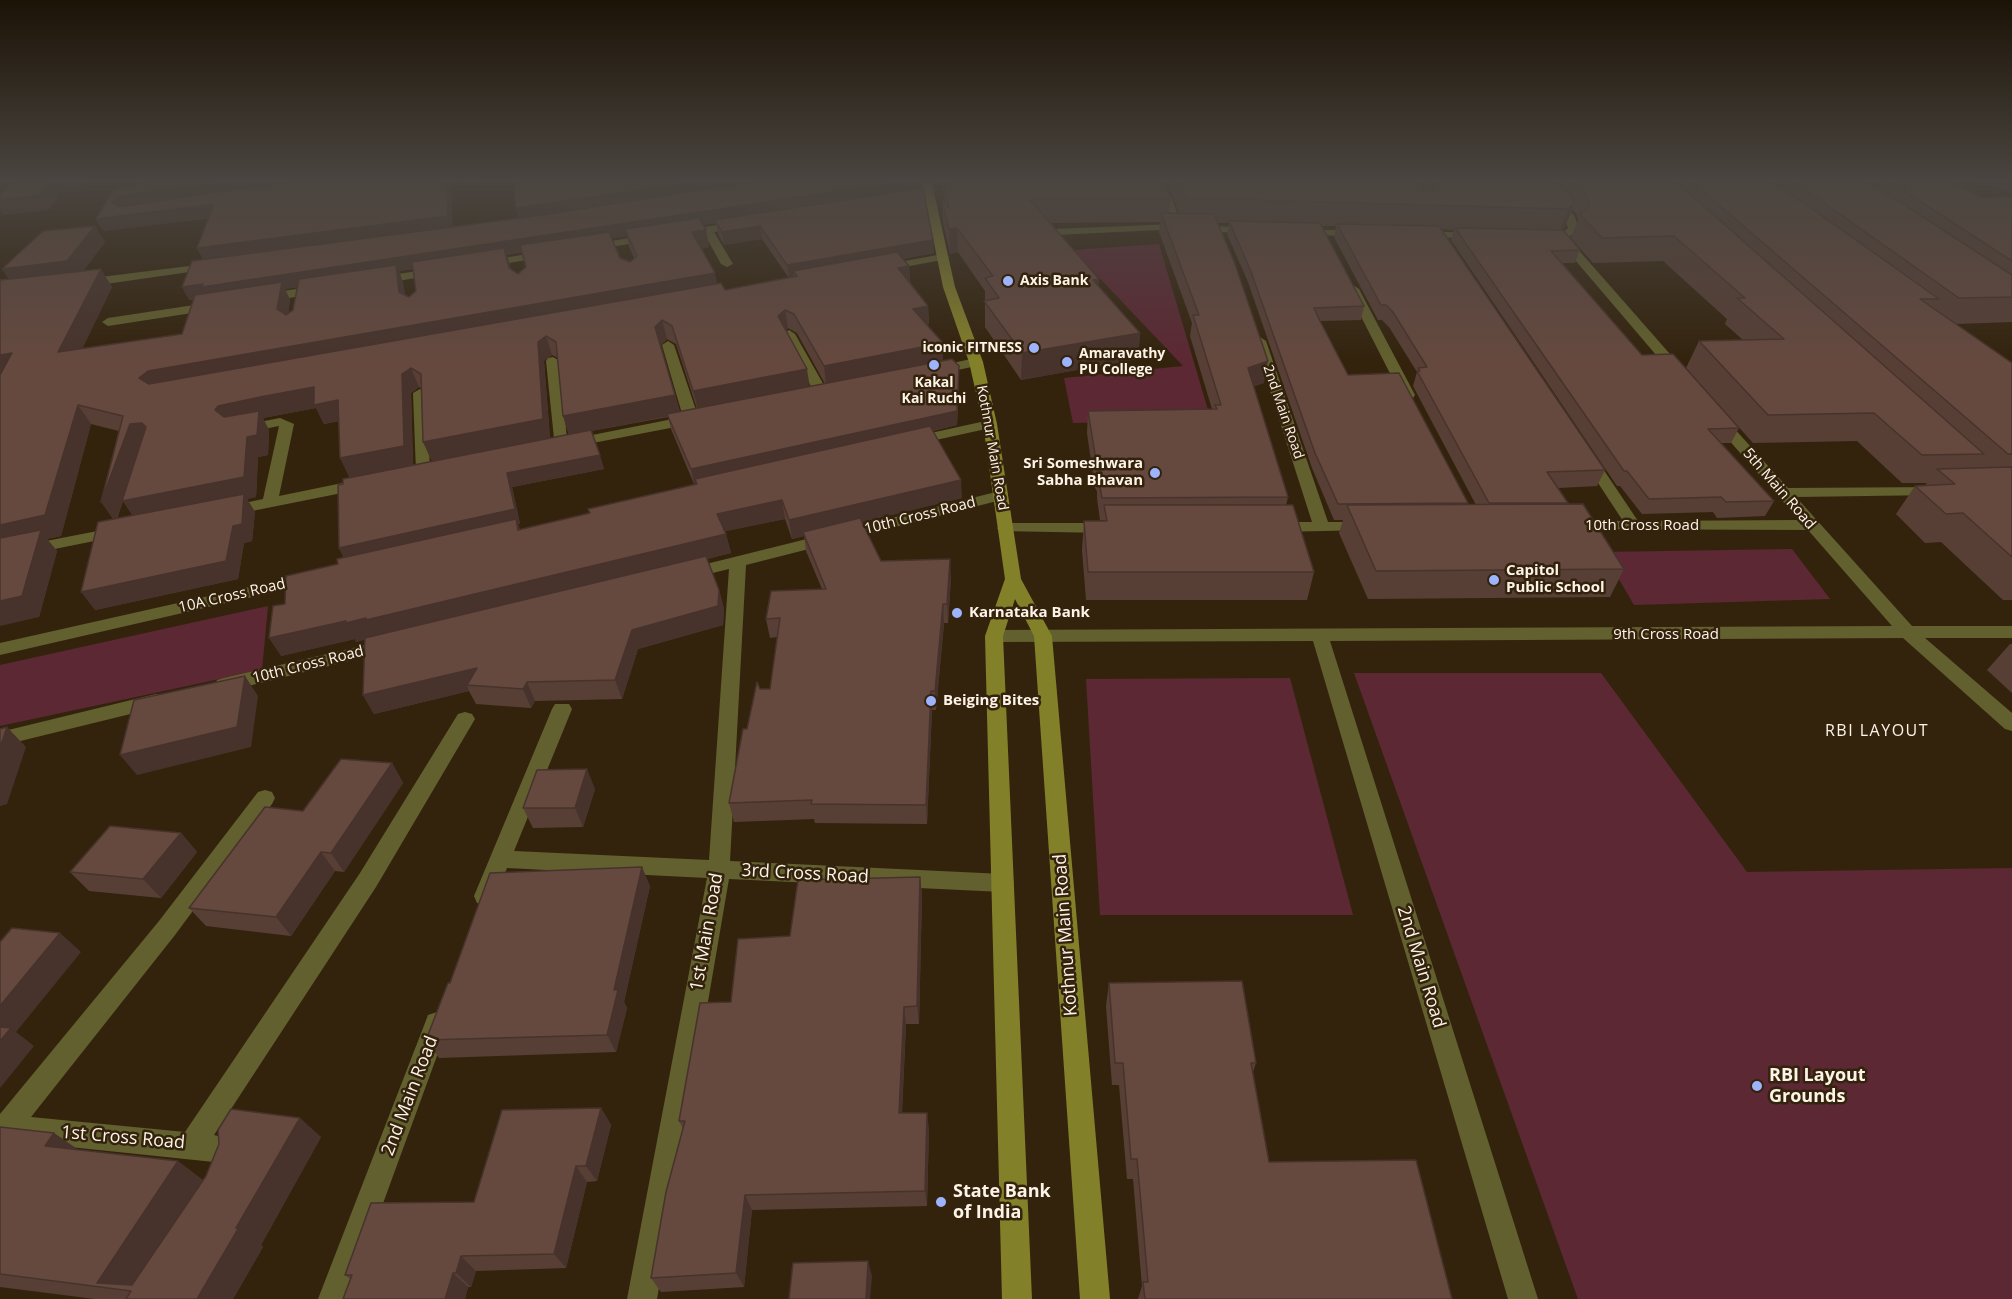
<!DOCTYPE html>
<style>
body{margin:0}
canvas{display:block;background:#33230d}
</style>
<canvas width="2012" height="1299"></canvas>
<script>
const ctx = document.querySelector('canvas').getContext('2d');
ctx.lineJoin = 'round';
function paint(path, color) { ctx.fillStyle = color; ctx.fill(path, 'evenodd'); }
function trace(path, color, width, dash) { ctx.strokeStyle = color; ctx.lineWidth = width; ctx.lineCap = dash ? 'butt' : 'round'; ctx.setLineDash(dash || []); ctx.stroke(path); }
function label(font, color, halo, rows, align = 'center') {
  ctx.font = font + ' "Open Sans",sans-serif'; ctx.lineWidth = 5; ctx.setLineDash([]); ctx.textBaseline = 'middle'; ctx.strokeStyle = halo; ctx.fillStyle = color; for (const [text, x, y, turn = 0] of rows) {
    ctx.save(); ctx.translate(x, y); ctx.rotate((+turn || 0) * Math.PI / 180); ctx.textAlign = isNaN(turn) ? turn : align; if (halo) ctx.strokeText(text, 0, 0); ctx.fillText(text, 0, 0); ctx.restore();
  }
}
const green = new Path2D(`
 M1810,179H2012V193L1982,184Z
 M1159,244L1211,420L1073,423L1064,378L1183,366L1073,250Z
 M1792,549L1830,599L1634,605L1603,552Z
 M268,606L262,670L0,726V665Z
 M1354,673H1601L1747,872L2012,868V1299H1578Z
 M1290,678L1353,915H1100L1086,679Z`);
const lane = new Path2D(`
 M1177,224L1180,225V229L1055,235L1050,232L1055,229Z`);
const street = new Path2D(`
 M1155,179H1165L1181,224L1252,228L1257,231L1252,234L1173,229Z
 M1523,179H1534L1574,215L1579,229L1568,238L1684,370V376H1674L1558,240V236L1568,228L1565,218Z
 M739,222L743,223V227L714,232L733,264L727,267L721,264L704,233L683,236L678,233L683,230Z
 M1303,230H1360L1365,233L1360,236L1299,235L1298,233Z
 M1420,231L1477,233L1482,236L1477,239L1416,236L1415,234Z
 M650,235L654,236V240L591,250L585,247L591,244Z
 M546,251L552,254L550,256L485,267L479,264L485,261Z
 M943,254L949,257L947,259L883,271L877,268L883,265Z
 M213,263L217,264V268L85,287L79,283L85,279Z
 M437,268L443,271L441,273L378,285L372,281L378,277Z
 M321,285L327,289L325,292L265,302L259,298L265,294Z
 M1353,285L1359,289L1415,395L1413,398L1408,399L1401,395L1347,289Z
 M214,302L220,306L218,309L108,326L102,322L108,318Z
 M789,330L795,334L829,394L827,397H817L815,394L783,334Z
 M1260,337L1266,341L1328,522H1365L1371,524L1373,527L1371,530L1276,532L1268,527L1276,522H1312L1254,341Z
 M668,341L674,345L699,419L696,423L572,447L555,448L546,361L548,358L553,357L560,361L567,440L683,417L662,345Z
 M976,358L983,362L981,365L934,375L927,371L929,368Z
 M420,389L427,393L430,472L423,476L416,472L413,393Z
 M1718,415L1723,416L1788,488L1942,487L1945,490L1942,493L1937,495L1796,497L1912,626H2012V638H1925L2012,713V731L2005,729L1903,638L1330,641L1538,1299H1508L1313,641L994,642L985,636L994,630L1892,626L1808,530L1567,529L1565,526L1567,523L1573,521H1623L1581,457L1588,453L1593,454L1638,521L1799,520L1713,422V416Z
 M280,418L294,424L279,496L362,479L370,484L362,489L227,516L221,514L219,511L221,508L263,499L279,426L244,433L237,429L239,426Z
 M990,420L995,421V427L913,445L906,441L908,438Z
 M1000,491L1005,493L1008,496L1005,499L746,565L730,861L1003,874L1011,876L1014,883L1011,890L1003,892L729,879L657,1299H627L707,878L507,868L493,903L485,905L477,903L474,896L552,709L555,704H569L572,709L514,851L709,860L729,569L688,579L680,574L682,570Z
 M1005,523H1107L1115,528L1107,533L999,531L997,528Z
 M118,527L124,529L126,532L124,535L0,560V550Z
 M307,574L313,575L315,579L313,583L0,655V643Z
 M387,640L393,642L396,646L393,650L224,692L217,690L215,685L217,680L224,678Z
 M156,694L163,696L165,701L163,706L0,746V732Z
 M465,712L472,714L475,719L376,887L214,1135L236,1141C241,1153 241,1162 236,1174L227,1178L218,1174L214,1162L12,1141L0,1148V1114L159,921L258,792L265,790L272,792L275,798L272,804L175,935L31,1117L185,1132L360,873L458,714Z
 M437,1012L446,1015L449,1023L348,1299H318L425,1023L428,1015Z`);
const secondary = new Path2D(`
 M921,179H931L955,287L983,362L997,424L1021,579L1052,636L1110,1299H1080L1034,636L1015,599L1003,636L1032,1299H1002L985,636L1005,579L983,424L969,362L943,287Z`);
const wall = new Path2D(`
 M941,179H1163L1171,198L1169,213H1179L1166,179H1865L1872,184L1875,179H1949L1981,198L2012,197V322L1956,324L2012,363V600H2003L1941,542L1925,543L1896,514L1915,486L1925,485L1927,483H1902L1857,441L1753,443L1686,368L1699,341L1743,340L1725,324L1727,319L1663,261L1593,263L1571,238L1578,220L1576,213L1572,210L1565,227L1562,230L1580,250L1575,263H1562L1642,355L1739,428L1731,443H1721L1774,501L1765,516L1717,518L1713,512L1642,514L1620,486H1617L1451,240L1454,230L1441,229L1605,470L1597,486L1558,488L1568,503L1567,504L1624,569L1610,597L1368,599L1339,533L1343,520H1334L1312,468L1248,282L1227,234L1229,223H1218L1264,383L1253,386L1288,497L1286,505L1314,572L1307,600H1086L1082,550L1084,521H1103V520H1100L1097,498V491L1095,488L1087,433L1088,411L1212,409L1190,336L1192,323L1159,232L1160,222L1051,223L1099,287L1140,333L1138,359L1021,380L985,327V291L958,252L950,254L943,223L942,200L945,203ZM1322,226H1336L1334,237L1378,320H1382L1389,327L1417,372L1413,386L1476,505H1467L1468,503L1348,375L1320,321L1361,320L1364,306Z
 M451,185L452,227L919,189L934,253L903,259L909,266L910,282L928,306L929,324L927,325L943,361L959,366V381L957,425L933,431L962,498L862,522L881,561L951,578L948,623H944L936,710H932L927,824L815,823L814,819L734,822L729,803L747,729L760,689H770L777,637L770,638L766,619L822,589L806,551L804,536L792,539L785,519L725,531L731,553L707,559L719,590L724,609L723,625L638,649L622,699L535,701L531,708L476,704L469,691L374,714L363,695L365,639L356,642L355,639L281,656L285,604L338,564L344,558L339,548L343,484L350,477L340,458L339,421L324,424L316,408L263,418L269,430L268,455L258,457L256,497L247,499L255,512L252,541L244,543L238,579L95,610L113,519L119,431L91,424L61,536L47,539L57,551L39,617L9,279L95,226L105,242L83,271L112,287L82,349L182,334L194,300H189L203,259L197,248L209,218L103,231L96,219ZM716,223L718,234L724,245L762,239L789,278L725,290L717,284L701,249L709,247L706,230L703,225ZM627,236L629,247L634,258L630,262L620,258L612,238ZM522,252L526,267L518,274L511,270L507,255ZM413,269L416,291L409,297L405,295L403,283L399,271ZM298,287L293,310L288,314L290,300L285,289ZM788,328L797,333L825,384L809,387L786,330ZM667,339L676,344L697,409L680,412L661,345ZM552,355L558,358L563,416L569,435L550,438L544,361ZM419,387L422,389L432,461L413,465L411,393ZM668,417L671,429L694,484L590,513L520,530L518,524H520L512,487L604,469L591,431ZM123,501L133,516L117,519Z
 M2010,644H2012V693L1987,670Z
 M392,763L403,783L344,872L335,871L291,936L206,926L189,908L303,811Z
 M595,789L583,827L533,828L523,808Z
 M181,833L197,852L161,898L89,891L70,872Z
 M920,877L922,896L919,1024H906L902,1113L929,1129L927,1206L752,1210L744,1287L661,1292L651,1278L683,1129L679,1121L731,1002L790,936Z
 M650,886L624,1002L627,1008L616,1052L439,1058L426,1040L450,983Z
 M1109,983L1256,1063L1253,1072L1269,1162L1452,1299H1138L1142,1286L1133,1179H1127L1119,1085H1112L1106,1006Z
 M601,1108L611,1125L597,1181L587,1182L566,1268L476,1271L471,1287H468L465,1299H343L350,1279L345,1275L474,1202Z
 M0,1127L54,1133L78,1150L203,1180L321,1137L261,1245L263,1247L233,1299H95L0,1287Z`);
const shadedWall = new Path2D(`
 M0,179H91L85,189L61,192L49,210L3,215L0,210Z
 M248,179H343L119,215L112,202L119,196Z
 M447,179H496L451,185L453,229L204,261L197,248Z
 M715,179H800L520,220L516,208Z
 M918,179L919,191L715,220L716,223L628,236L625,229L627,236L507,255L510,266L515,286L509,268L506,255L399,271L403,283L407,310L399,292L397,271L285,289L290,300L286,328L208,298L189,300L182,287Z
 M1574,203L1565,227L1559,233L1568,209Z
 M214,204L221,217L103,231L96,219Z
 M95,226L105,242L78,278L13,286L2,269Z
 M760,226L762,239L724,245L722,232Z
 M957,228L958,252L950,254L949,229Z
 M706,230L709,247L695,250L692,232Z
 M933,240L934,253L798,278L793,271L794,278L789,279L787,265Z
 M909,266L910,284L898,268Z
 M101,269L112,287L71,372L58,352Z
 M715,273L719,292L160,391L139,378L148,371Z
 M1099,279L1098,305L1093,280Z
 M928,306L929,324L914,327L913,309Z
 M785,310L788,328L781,335L778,316Z
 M662,320L667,339L660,346L655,327Z
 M1140,333L1138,359L1021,380L1022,353Z
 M546,336L552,355L544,361L550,439L432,462L423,442L538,342Z
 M943,343V362L826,385L824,366Z
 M12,353L0,375V355Z
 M1268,361L1264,383L1244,390L1248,368Z
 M959,366V381L957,425L697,484L695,479L696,484H694L691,469Z
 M411,368L419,387L411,393L413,466L350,479L340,458L402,374Z
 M807,369L810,388L698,410L693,391Z
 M314,387L338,400L348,419L324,424L316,408L263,418L269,430L268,455L258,457L256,497L247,499L255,512L252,541L244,543L238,579L95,610L81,592L136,521L123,501L115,522L101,502L130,424L142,423L155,443L247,437L230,426L215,410L218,406Z
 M675,395L680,414L569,435L563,416Z
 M78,405L91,424L61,536L47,539L57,551L39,617L0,626V525Z
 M600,455L604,469L512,487L520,524H518L523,537L347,563L339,548L507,473Z
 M961,480L962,498L804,536L803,532L804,536L792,539L789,520Z
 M782,500L785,519L722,532L717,514Z
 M726,534L731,553L376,639L375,637L356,642L355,639L281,656L269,638Z
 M950,559L951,578L948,623L947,604Z
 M719,590L724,609L723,625L638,649L622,699L615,680L632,630Z
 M943,604L944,623L936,710L935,691Z
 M477,668L467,685L469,691L374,714L363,695Z
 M245,676L258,696L251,747L137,775L120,755Z
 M527,682L535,701L531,708L523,689Z
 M931,691L932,710L927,824L926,805Z
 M7,727L26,747L7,804L0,806V748Z
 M392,763L403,783L344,872L331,853Z
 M587,769L595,789L583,827L575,808Z
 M181,833L197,852L161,898L143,879Z
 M321,852L335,871L291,936L276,917Z
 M642,867L650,886L624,1002L627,1008L616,1052L607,1035L614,990Z
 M920,877L922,896L919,1024L917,1006Z
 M60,933L81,952L16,1032L34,1046L0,1088V1006Z
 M904,1007L906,1024L901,1129L899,1113Z
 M601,1108L611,1125L597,1181L586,1166Z
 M927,1113L929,1129L927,1206L925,1191Z
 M300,1118L321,1137L261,1245L263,1247L233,1299H197L236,1228Z
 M54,1133L83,1153L45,1146Z
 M178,1161L203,1180L132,1291L97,1283Z
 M576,1166L587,1182L566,1268L554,1254Z
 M745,1195L752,1210L744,1287L736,1273Z
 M461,1256L476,1271L471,1287L456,1273Z
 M868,1261L872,1276L870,1299H866Z
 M453,1273L468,1287L465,1299H445Z`);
const building = new Path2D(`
 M15,179H51L40,195L0,200V194Z
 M140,179H248L119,196L112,202L119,207L305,179H447L448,216L197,248L214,204L96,219L114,189L137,186Z
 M513,179H715L516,208Z
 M767,179H918L202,287L203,284L182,287L192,261L543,215Z
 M944,179H1163L1171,198L1030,200L1099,279L1093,280L1140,333L1022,353L984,301L999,298L985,278L993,276L957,228L949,229L942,200L949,208Z
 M1178,179H1414L1423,191H1435V184L1431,179H1553L1571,196L1574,203L1568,209L1185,198Z
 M1571,179H1673L1984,454L1922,455L1874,413L1768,415L1699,341L1784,339L1737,298H1745L1674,236L1602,238L1580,214L1590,206L1584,190Z
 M1689,179H1770L1939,299H1920L2012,363V454H2008Z
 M1790,179H1865L2012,275V297L1959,298Z
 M1886,179H1949L1981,198L2012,197V261Z
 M923,188L933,240L787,265L760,226L722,232L715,220Z
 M1161,213L1214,214L1235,264L1268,361L1248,368L1288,497L1102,498L1098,476L1102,473L1097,466L1088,411L1217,409L1215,405H1221L1193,315H1199Z
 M699,218L706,230L692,232L715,273L148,371L139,378L149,384L721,283L725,290L797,276L793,271L897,252L909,266L898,268L928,306L913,309L943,343L824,366L794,314L785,310L778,316L807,369L693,391L672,326L662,320L655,327L675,395L563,416L556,342L546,336L538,342L543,419L423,442L421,374L411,368L402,374L404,446L340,458L338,400L314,405V387L260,397L218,406L215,410L224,417L259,411L257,435L247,437L244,477L122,501L146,427L142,423L130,424L101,502L123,416L78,405L45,515L0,525V375L12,353L0,355V280L101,269L58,352L182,334L195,295L282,282L277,309L286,315L293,310L299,279L396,265L399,292L409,297L416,291L412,262L504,248L509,268L518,274L526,267L520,245L609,232L620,258L630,262L637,256L625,229Z
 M1229,221L1320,223L1364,306L1314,308L1319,319L1348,375L1399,373L1468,503L1338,504L1315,453L1250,269Z
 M1337,224L1439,226L1605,470L1547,472L1568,503H1489L1417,371H1420L1418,368L1427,367L1393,312L1386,305H1381Z
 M95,226L67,261L2,269L43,231Z
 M1455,228L1563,230L1580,250L1551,251L1642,355L1673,354L1739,428L1708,429L1774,501L1726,502L1721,497L1649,499L1627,471H1624Z
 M952,359L959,366L957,411L691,469L667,414Z
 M930,426L961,480L789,520L782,500L717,514L726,534L366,620V618L346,623V621L269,638L273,606L285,604L286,576L338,564L337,559L516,519L518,530L590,513L588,509L697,484L695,479Z
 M591,430L600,455L507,473L515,509L339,548L338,485L343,484V479Z
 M2012,467V557L1963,513L1946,514L1915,486L1955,484L1937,469Z
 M244,494L242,524L233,526L226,561L81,592L98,522Z
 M1583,504L1624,569L1376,571L1347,505Z
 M1104,505H1293L1314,572H1088L1084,521H1107Z
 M860,518L881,561L950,559L947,604H943L935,691H931L926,805L811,804L812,800L729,803L743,729H747L757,682L760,689H770L780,618L766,619L771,591L826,589L803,532Z
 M41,530L22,596L0,601V538Z
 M706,556L719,590L718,606L632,630L615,680L527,682L523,689L467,685L477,668L363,695L365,638Z
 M245,676L237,727L120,755L134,700Z
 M7,727L0,748V729Z
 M341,759L392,763L331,853L321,852L276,917L189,908L265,807L303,811Z
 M587,769L575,808H523L537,770Z
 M110,826L181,833L143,879L70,872Z
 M642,867L614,990H618L607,1035L426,1040L448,983H450L490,873Z
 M920,877L917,1006L904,1007L899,1113H927L925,1191L745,1195L736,1273L651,1278L666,1192L685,1121H679L700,1003L731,1002L738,939L790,936L798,880Z
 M12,928L60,933L0,1006V942Z
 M1242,981L1256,1063H1251L1269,1162L1416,1160L1452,1299H1145L1143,1282H1148L1137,1159H1131L1123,1063H1115L1109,983Z
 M0,1027L11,1028L0,1041Z
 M601,1108L586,1166H576L554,1254L461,1256L456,1273H453L445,1299H343L352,1275H345L371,1203L474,1202L502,1110Z
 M231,1109L300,1118L236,1228L238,1229L197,1299H126L131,1291L0,1274V1127L54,1133L45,1146L178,1161L97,1283L132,1285L206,1176L219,1144L218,1130Z
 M868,1261L866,1299H789L793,1263Z`);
const markers = [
 [1008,281,6,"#9db4fd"],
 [1034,348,6,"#9db4fd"],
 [1067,362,6,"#9db4fd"],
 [934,365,6,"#9db4fd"],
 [1155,473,6,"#9db4fd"],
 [1494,580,6,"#9db4fd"],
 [957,613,6,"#9db4fd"],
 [931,701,6,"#9db4fd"],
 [1757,1086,6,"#9db4fd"],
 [941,1202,6,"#9db4fd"]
];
const farPoinames = [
 ["Axis Bank",1020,281],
 ["iconic FITNESS",1022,348,"right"],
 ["Amaravathy",1079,354],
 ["PU College",1079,370],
 ["Kakal",934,383,"center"],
 ["Kai Ruchi",934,399,"center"]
];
const farStreetnames = [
 ["2nd Main Road",1283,412,71],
 ["Kothnur Main Road",992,448,80]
];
const poiNames = [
 ["Sri Someshwara",1143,464,"right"],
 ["Sabha Bhavan",1143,481,"right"],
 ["Capitol",1506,571],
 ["Public School",1506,588],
 ["Karnataka Bank",969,613],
 ["Beiging Bites",943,701]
];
const streetNames = [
 ["5th Main Road",1779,489,49],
 ["10th Cross Road",920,516,-14],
 ["10th Cross Road",1642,526],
 ["10A Cross Road",232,596,-13],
 ["9th Cross Road",1666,635],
 ["10th Cross Road",308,665,-14]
];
const neighbourhoodNames = [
 ["RBI LAYOUT",1877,731]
];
const nearStreetnames = [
 ["3rd Cross Road",805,874,3],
 ["1st Main Road",707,932,-80],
 ["Kothnur Main Road",1066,935,-94],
 ["2nd Main Road",1421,967,73],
 ["2nd Main Road",410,1096,-69],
 ["1st Cross Road",123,1138,5]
];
const nearPoinames = [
 ["RBI Layout",1769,1076],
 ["Grounds",1769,1097],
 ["State Bank",953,1192],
 ["of India",953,1213]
];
paint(green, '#5c2833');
paint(lane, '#62602e');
paint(street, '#62602e');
paint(secondary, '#83802a');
paint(wall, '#573f36');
paint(shadedWall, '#47332c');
paint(building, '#65493f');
trace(building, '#47332c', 1.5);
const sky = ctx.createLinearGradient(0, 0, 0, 361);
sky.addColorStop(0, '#1c1307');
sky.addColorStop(0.5, '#4a4540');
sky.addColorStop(1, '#4a454000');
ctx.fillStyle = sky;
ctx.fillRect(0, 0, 2012, 361);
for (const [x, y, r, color] of markers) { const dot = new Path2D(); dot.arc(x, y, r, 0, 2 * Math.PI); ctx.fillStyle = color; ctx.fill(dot); trace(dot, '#33230d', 2); }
label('bold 14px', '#fdf3e6', '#33230d', farPoinames, 'left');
label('14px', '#fdf3e6', '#33230d', farStreetnames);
label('bold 15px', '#fdf3e6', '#33230d', poiNames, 'left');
label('15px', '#fdf3e6', '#33230d', streetNames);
ctx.letterSpacing = '1.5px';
label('16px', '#fdf3e6', '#33230d', neighbourhoodNames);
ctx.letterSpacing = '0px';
label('18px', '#fdf3e6', '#33230d', nearStreetnames);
label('bold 18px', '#fdf3e6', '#33230d', nearPoinames, 'left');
</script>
